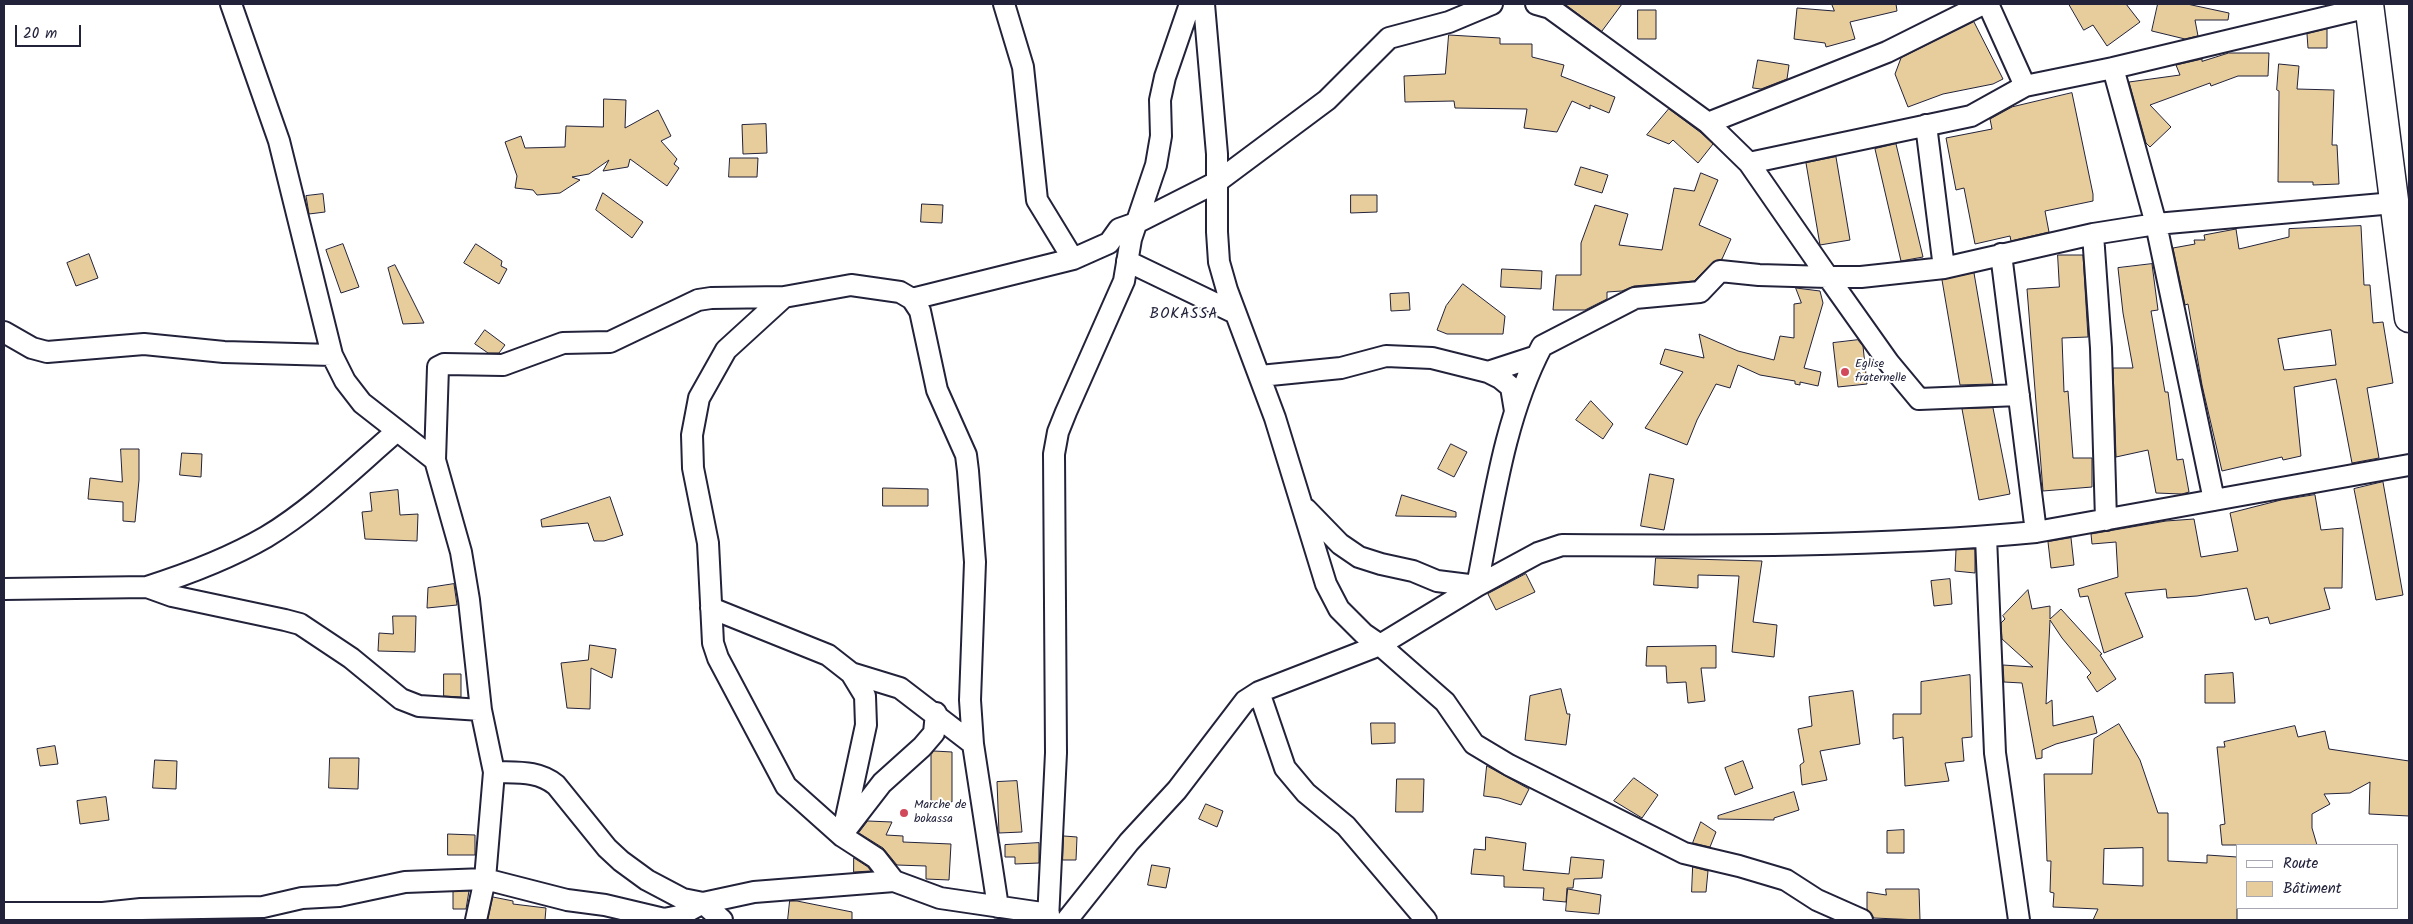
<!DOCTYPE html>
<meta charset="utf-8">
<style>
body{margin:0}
#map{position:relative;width:2413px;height:924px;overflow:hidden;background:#fff;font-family:Kalam,sans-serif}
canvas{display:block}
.frame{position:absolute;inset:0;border:5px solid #22223b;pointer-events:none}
.legend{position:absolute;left:2236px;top:844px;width:162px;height:65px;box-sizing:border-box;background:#fff;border:1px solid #a7a7b1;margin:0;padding:6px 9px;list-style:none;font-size:15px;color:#22223b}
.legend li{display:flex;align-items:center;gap:10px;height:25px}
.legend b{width:25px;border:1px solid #a7a7b1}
.scale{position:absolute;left:15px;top:25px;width:66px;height:22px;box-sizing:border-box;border:2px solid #22223b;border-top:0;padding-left:6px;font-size:15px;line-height:18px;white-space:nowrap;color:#22223b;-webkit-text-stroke:4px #fff;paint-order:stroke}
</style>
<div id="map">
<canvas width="2413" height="924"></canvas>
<div class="frame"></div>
<ul class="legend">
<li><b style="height:6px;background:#fff"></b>Route</li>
<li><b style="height:14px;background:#e7cd9c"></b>Bâtiment</li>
</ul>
<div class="scale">20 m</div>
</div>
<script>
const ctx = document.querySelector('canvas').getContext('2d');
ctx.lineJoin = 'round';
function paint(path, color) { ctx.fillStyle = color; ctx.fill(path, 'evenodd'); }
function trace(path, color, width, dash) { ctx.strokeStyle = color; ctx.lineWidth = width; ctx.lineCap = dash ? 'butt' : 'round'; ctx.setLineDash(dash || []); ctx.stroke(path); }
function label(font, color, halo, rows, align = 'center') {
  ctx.font = font + ' Kalam,sans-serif'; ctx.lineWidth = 4; ctx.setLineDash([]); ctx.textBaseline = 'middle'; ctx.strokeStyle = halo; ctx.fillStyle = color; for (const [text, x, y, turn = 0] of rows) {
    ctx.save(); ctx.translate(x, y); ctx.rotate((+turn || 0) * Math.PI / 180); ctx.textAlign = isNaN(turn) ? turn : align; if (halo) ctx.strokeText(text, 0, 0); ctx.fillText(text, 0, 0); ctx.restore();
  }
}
const building = new Path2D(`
 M1565,4H1622L1602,31Z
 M1832,4H1896L1897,11L1850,22L1855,39L1826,47L1825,43L1794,39L1797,8L1834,11Z
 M2069,4H2126L2140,22L2107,46L2093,25L2084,30Z
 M2158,4H2187L2229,13L2228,20H2195L2198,36L2185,39L2152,31Z
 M1638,10H1656V39H1638Z
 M1974,22L2003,79L1993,84L1943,94L1908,107L1895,74L1901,58Z
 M2327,29V48H2308L2307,34Z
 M1449,35L1500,38V44H1532V57L1564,65L1561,76L1615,97L1609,113L1590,105V109L1572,101L1557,132L1524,128L1527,109L1455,108L1454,101L1405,102L1404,76L1445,74Z
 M2229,53H2269L2268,76H2238L2211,86L2210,83L2150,105L2171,127L2150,147L2146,143L2129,82L2180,75L2176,65L2202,59V61Z
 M1758,60L1789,65L1787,79L1761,89L1753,88Z
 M2279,64L2299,66L2297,89L2334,90L2332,145H2337L2339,184L2313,185V182H2278L2279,91L2277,90Z
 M2072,93L2093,194V201L2045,211L2049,232L2011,241L2010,236L1975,244L1964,188L1956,190L1946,138L1992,129L1990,119L2012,107Z
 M604,99L626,100L625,128L658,110L671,136L661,141L677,159L674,164L679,168L667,186L630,159L628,167L603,171L609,160L589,174L572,177L580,180L560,193L537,195L533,190L515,188L517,176L505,142L521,136L525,148L565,147L566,126L603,127Z
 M1669,109L1700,132L1713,144L1698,163L1673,140L1669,144L1647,135Z
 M766,124L767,153L743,154L742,125Z
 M1896,144L1923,257L1901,261L1875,149Z
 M1836,157L1850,240L1820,245L1806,163Z
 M730,158H758L757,177H729Z
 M1581,167L1608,175L1602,193L1575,185Z
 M1701,173L1718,180L1699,225L1731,239L1722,259L1712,263L1694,281L1634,286L1622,291L1607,292V299L1585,310H1553L1556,275H1581V243L1595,205L1628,214L1619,245L1662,250L1674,188L1694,191Z
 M603,193L643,222L632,238L596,210Z
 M323,194L325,212L309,214L306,196Z
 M1351,195H1377V212L1351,213Z
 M922,204L943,205L942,223L921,222Z
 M2361,226L2364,285H2370L2373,323L2383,322L2393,383L2367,388L2379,458L2352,463L2336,379L2294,387L2301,456L2283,460L2282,457L2222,471L2202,385L2188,304L2185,305L2173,248L2195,244L2194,240H2205L2204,235L2236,229L2239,249L2289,237V229ZM2331,330L2336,365L2284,370L2278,339Z
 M343,244L359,287L341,293L326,250Z
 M476,244L502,261L501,266L507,269L499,284L464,263Z
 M89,254L98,278L76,286L67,263Z
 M2058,255H2083L2088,337L2062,338L2064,392L2068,391L2073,458H2092V487L2043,491L2027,289L2059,287Z
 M2152,264L2158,310L2151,311L2165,392H2168L2177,460L2183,459L2189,492L2182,494L2156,493L2148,450L2116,457L2113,368H2133L2123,313L2118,268Z
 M395,265L424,323L403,324L388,268Z
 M1502,269L1542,271L1541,289L1501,287Z
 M1974,273L1993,384L1960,385L1942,280Z
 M1463,284L1505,316L1503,334H1447L1437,330L1446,306Z
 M1796,288L1820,291L1823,303L1804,368L1821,372L1818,386L1800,382V385L1795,384V381L1760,375L1738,365L1730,388L1716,384L1697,420L1687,445L1645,428L1683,372L1660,364L1665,349L1704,358L1699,334L1738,351L1774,360L1780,336L1794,338V304L1801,303Z
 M1409,293L1410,310L1391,311L1390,294Z
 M485,330L505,345L499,353H488L475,344Z
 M1858,340L1863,346L1867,384L1838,387L1833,343Z
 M1591,401L1613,424L1603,439L1576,420Z
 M1993,408L2010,494L1979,500L1962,409Z
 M1451,444L1467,452L1454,477L1438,469Z
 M121,449H139V480L135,522L123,521V502L88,499L90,478L122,482Z
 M182,453L202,454L201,477L180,475Z
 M1650,474L1674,479L1664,530L1641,526Z
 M2383,482L2403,595L2376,600L2354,489Z
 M883,488L928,489V506H883Z
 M398,490L400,515L418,514L417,541L365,539L362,512L372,511L370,493Z
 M1402,495L1456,512V517L1396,516Z
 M2315,495L2321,530L2343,528L2342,588H2324L2330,609L2270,624L2268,617L2255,620L2247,588L2197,596L2167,598L2166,589L2125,593L2143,637L2104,653L2088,596L2080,597L2078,589L2118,577L2116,542L2092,544L2091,534L2166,521L2194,519L2201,557L2238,551L2230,513L2281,500Z
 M610,497L623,535L604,541H594L588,523L542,527L541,520Z
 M2071,538L2074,565L2051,568L2048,542Z
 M1971,549H1975V573L1955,571L1956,550Z
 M1656,558L1762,561L1753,622L1777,625L1774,657L1732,652L1739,576L1698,575V588L1654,585Z
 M1526,574L1535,592L1496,610L1488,594Z
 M1950,579L1952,604L1934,606L1931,581Z
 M454,584L457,605L427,608L428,588Z
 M2028,590L2032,609L2050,606V619L2061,609L2102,654L2100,655L2116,679L2097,692L2087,677L2091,673L2062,638L2050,620L2046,704L2052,700L2053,726L2093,716L2097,733L2056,744L2042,750V758L2036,759L2022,683L2004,682L2003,665L2033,667L2002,639L2001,623L2005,619L2003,616Z
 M393,616H416L415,652L378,651L379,633L393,634Z
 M590,645L616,649L612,678L591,668L590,709L567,708L561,663L588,660Z
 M1716,646V668H1701L1705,701L1688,703L1686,682L1667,683L1666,666H1646L1647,647Z
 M2233,673L2235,703H2205V675Z
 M444,674H461V697L444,696Z
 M1970,675L1972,737L1962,738L1964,761L1945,763L1949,781L1905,786L1903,737L1893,739V714H1921V682Z
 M1561,689L1567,714H1570L1566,745L1525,740L1530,696Z
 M1853,691L1860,744L1820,751L1827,780L1802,785L1800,765L1804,762L1798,729L1812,726L1809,697Z
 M1371,723H1395V743L1372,744Z
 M2119,724L2140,760L2158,813H2168V861L2207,863V855L2237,857V920H2093L2098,909L2053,907L2054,893L2050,892L2051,861H2047L2044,774H2092L2094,739ZM2143,848V886L2103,884L2104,849Z
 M2295,726L2298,737L2325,731L2329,749L2409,761V816L2369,814L2370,782L2350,793L2324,794L2330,804L2312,814V828L2317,845H2222L2220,825L2225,824L2217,747H2225L2224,742Z
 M55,746L58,764L40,766L37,749Z
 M934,751L952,752V802L931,801V755Z
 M330,758H359L358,789L329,788Z
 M155,760L177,761L176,789L153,788Z
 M1743,761L1753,788L1735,795L1725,768Z
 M1487,766L1529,789L1521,805L1499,798L1484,796Z
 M1634,778L1658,795L1642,818L1614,801Z
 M1397,779H1424L1423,812H1396Z
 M1017,781L1022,832L999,833L997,782Z
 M1794,792L1799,810L1774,818V820L1718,819V816Z
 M106,797L109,820L80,824L77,801Z
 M1206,804L1223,811L1217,827L1199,819Z
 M868,821L892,822L886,835L903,836V842L951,844L949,880L926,879V866L897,865L883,848L859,833Z
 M1701,822L1716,832L1710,847L1693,843Z
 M1904,830V853H1887V831Z
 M448,834L475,835V855H448Z
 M1064,836L1077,837L1076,860H1063Z
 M1486,837L1526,843L1523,870L1569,874L1571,857L1604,860L1602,878L1574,879L1573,888H1567L1566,902L1543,900L1544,888L1504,887V876L1471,874L1474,849L1485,850Z
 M1039,843V863L1015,864V857H1005V845Z
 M854,858L868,867L871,871L854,872Z
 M1152,865L1170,868L1166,888L1148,885Z
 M1693,867L1708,871L1706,892H1692Z
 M1568,889L1601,895L1599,914L1566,911Z
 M1886,889H1919L1920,920L1874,918L1867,909V892L1886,895Z
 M469,891L466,909H453V892Z
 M493,897L513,901V904L546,908L545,920H488Z
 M790,901H797L852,912V920H788Z`);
const street = new Path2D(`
 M231,4L279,141L332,355L345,381L362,403L435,460
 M1004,4L1023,67L1037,200L1073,259
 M1204,4L1217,154V232L1219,262L1227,290L1275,418L1326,584L1339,609L1364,634L1380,645L1445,702L1474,744L1509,765L1684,853L1739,866L1786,880L1817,900L1862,920
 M1536,4L1550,8L1708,123L1749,163L1828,277H1861L1944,268L2093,234L2156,224L2394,203
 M1988,4L2025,86
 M2113,68L2156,224L2214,500
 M1708,123L1887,52L1983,4
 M1926,125L1944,268
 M1749,163L1971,116L2025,86L2113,68L2369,7
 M2093,234L2101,348L2106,520
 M2001,254L2036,532
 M1127,261L1235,313
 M784,297L726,350L699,398L692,435L693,468L708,543L713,643L718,658L786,786L842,836L876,858L894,881L940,898L1049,914
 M912,299L1073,259L1109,243L1119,229L1136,223L1217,182L1327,100L1389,38L1449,22L1492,4
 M4,332L32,348L47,352L144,344L224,352L332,355
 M1488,372L1534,357
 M1260,376L1341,368L1386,356L1432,358L1488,372L1500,378L1511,387L1515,411
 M1306,509L1340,544L1359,557L1381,564L1413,571L1437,581L1477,586C1493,506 1504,418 1542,346L1635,298L1700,292L1720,271L1759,275L1828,277L1889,363L1919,399L2019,395
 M1986,537L1995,753L2019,920
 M147,587C188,574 228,559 266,537C314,508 355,467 397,431
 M4,589L147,587L172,596L285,620L300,624L351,658L401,699L419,706L481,710
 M711,608L828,655L851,673L865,696L866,725L842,836
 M851,673L900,688L973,744
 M1259,692L1285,768L1306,793L1346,826L1426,920
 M494,772C516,773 538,770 556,785L607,848L621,861L647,880L683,899L703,903L722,920
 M848,827L882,783L922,747L934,733L936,713
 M4,913H103L141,909L263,907L302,898L339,896L405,882L485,879L567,900L605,905L664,919L679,916L703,903L754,892L894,881
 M476,920L485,879L494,772L481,710L469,600L461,552L435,460L438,367L444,364L503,365L563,343L610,342L698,300L711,298L784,297L851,285L900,292L912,299L920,311L937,390L966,455L968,471L975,562L970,700L973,744L998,907
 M1048,920L1056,753L1054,454L1058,432L1066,412L1124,281L1131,239L1156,165L1161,136L1160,100L1165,77L1190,4
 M1067,920L1129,842L1177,790L1245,701L1259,692L1380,645L1477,586L1538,553L1562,545C1720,546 1879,547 2036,532L2409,465`);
const secondary = new Path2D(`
 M2369,4L2409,318`);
const markers = [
 [1845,372,5,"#d1495b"],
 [904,813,5,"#d1495b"]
];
const poiNames = [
 ["Eglise",1855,365],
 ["fraternelle",1855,379],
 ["Marche de",914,806],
 ["bokassa",914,820]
];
const quarterNames = [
 ["BOKASSA",1184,315]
];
paint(building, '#e7cd9c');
trace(building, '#22223b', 1);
trace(street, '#22223b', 24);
trace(secondary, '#22223b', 31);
trace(street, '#fff', 20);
trace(secondary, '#fff', 28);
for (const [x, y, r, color] of markers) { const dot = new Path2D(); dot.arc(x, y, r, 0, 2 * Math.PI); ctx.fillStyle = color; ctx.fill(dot); trace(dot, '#fff', 2); }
label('12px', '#22223b', '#fff', poiNames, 'left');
ctx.letterSpacing = '1px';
label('15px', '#22223b', '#fff', quarterNames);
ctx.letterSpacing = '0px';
</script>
